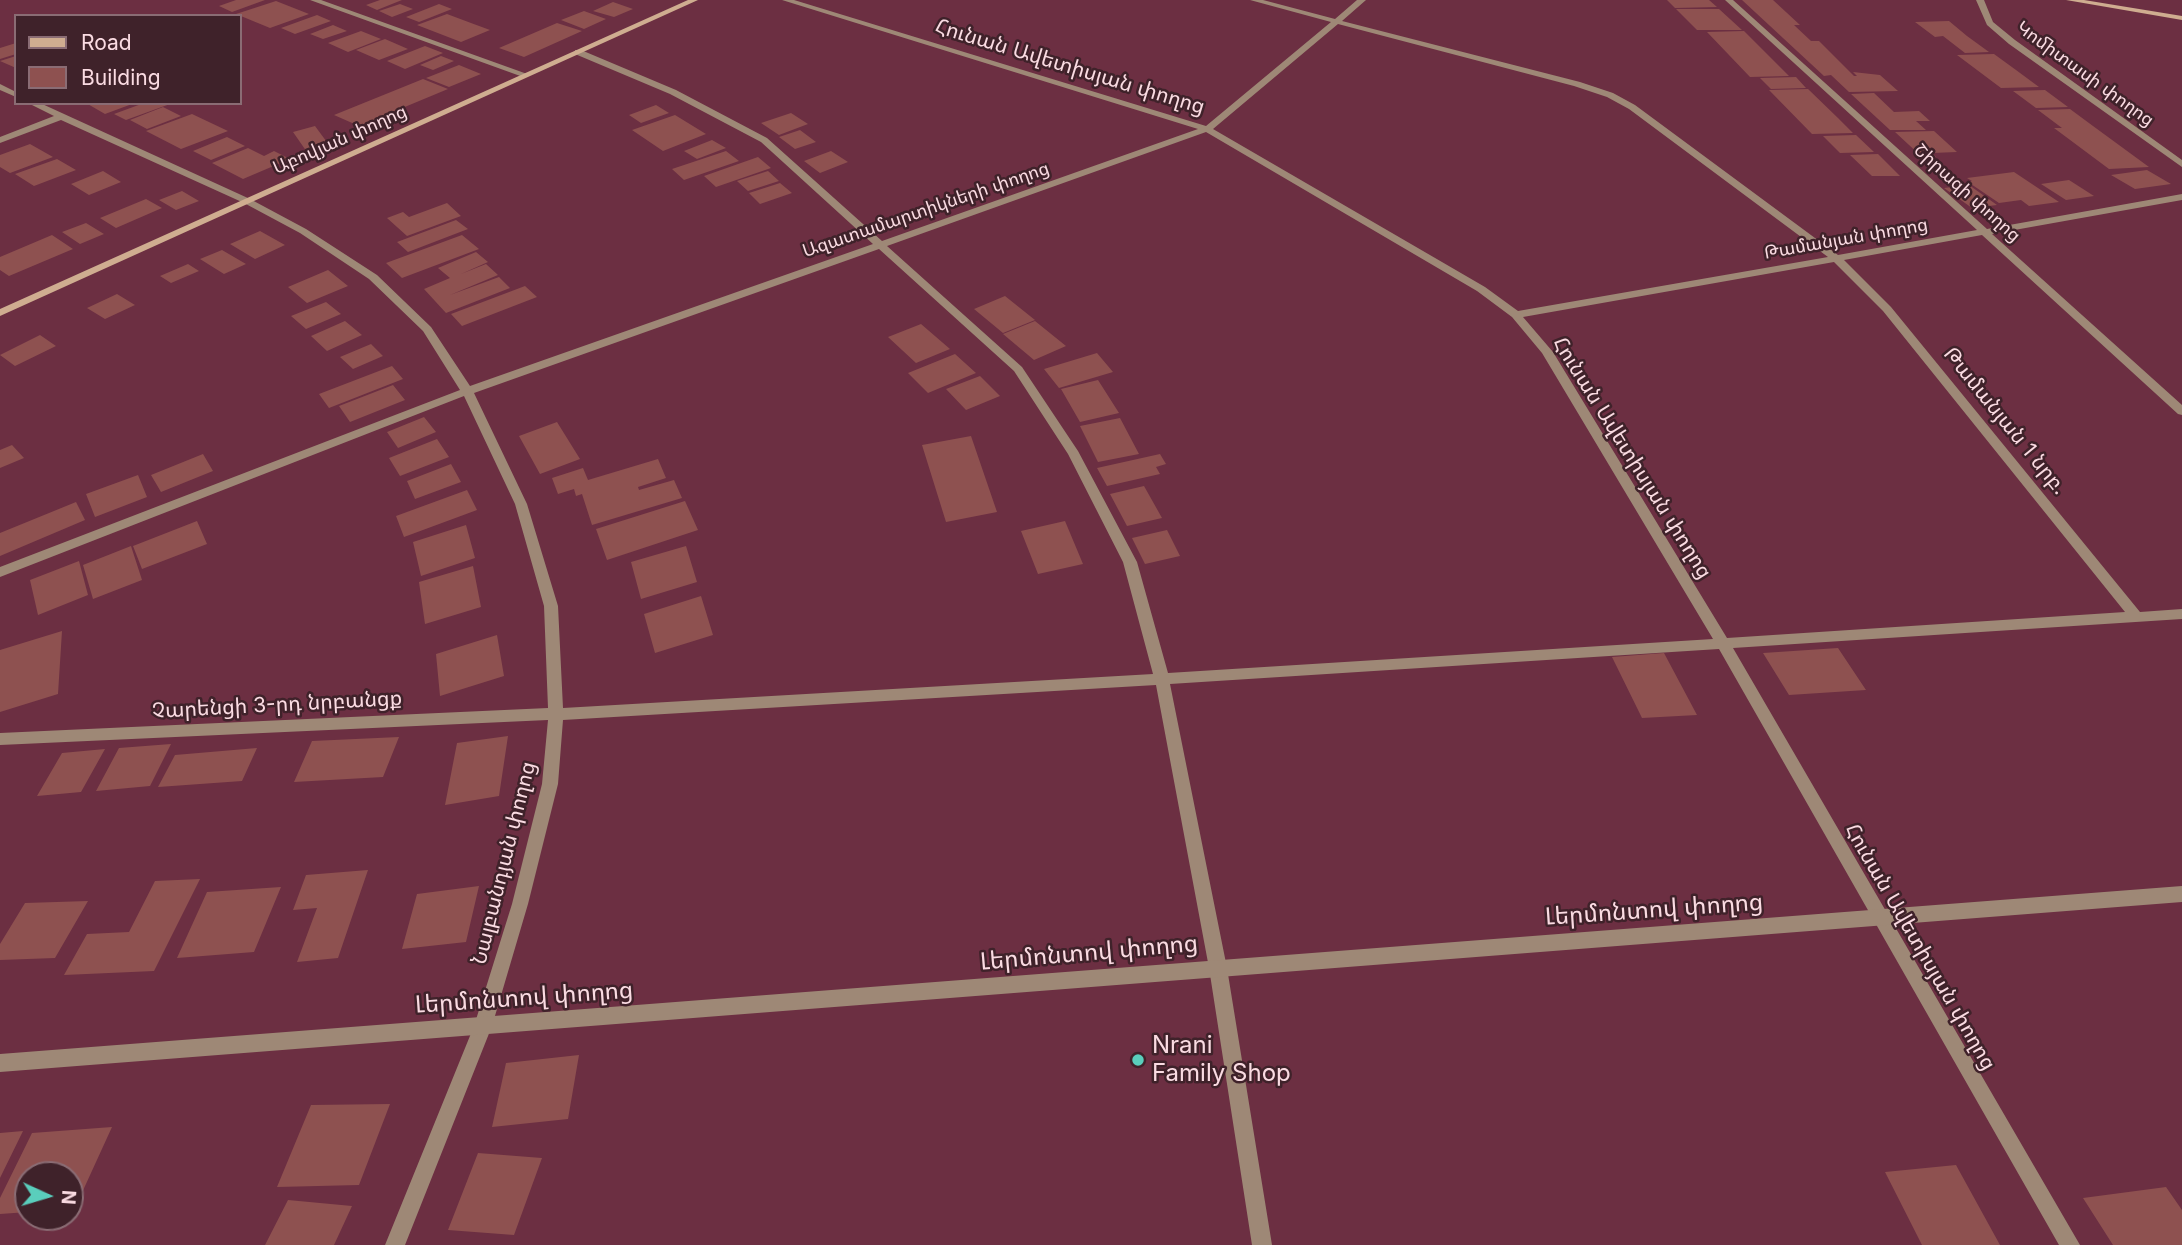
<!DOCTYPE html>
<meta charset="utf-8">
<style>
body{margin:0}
#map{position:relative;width:2182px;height:1245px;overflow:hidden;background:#6c2f42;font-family:Inter,sans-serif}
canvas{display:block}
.legend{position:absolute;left:14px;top:14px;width:228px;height:91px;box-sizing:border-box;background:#3f222a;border:2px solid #8a6c74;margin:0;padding:9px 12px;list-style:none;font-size:21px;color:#fadbe2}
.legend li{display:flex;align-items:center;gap:14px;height:35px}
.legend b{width:35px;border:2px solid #8a6c74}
.north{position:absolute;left:14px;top:1161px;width:70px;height:70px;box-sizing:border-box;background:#3f222a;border:2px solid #8a6c74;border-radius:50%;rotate:94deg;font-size:19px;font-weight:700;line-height:28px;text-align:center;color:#fadbe2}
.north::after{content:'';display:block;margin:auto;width:24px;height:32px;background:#5acebc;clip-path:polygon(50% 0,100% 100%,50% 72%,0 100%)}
</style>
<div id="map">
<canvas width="2182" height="1245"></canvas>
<ul class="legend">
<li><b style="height:9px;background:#cfad90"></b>Road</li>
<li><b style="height:19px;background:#8e5150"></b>Building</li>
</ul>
<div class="north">N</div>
</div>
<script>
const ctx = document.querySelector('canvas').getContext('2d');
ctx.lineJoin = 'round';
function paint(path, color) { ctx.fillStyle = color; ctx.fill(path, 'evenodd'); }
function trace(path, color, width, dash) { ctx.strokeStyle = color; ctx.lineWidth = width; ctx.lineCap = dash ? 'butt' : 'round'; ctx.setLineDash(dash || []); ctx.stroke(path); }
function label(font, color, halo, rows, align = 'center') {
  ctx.font = font + ' Inter,"Noto Sans Armenian",sans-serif'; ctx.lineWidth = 5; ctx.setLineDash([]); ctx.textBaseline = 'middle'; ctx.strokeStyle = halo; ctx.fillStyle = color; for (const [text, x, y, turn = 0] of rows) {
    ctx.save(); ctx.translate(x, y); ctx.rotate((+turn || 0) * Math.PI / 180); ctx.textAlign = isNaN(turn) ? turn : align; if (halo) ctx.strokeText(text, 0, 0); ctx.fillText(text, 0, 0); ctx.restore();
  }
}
const building = new Path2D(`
 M236,0H265L232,12L219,6Z
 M380,0H402L377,10L366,5Z
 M1667,0H1709L1717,7L1675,8Z
 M1742,0H1773L1800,25H1794L1811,41H1819L1854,76H1857L1853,72L1880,75L1898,91L1849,92L1831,75L1824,76Z
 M276,1L309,14L270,28L236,14Z
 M613,2L633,9L614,17L593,11Z
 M400,4L413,9L392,17L379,11Z
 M439,4L452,9L419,22L406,17Z
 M1676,9H1719L1742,30H1697Z
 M584,11L606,19L584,29L561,20Z
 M447,14L471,23L490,30L461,42L417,25Z
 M317,15L331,21L295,34L281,28Z
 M1949,21L1967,36L1989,52L1965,53L1943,36L1935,37L1915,22Z
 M557,23L582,31L524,57L499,48Z
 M333,25L347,31L323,39L310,34Z
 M361,31L381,39L348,52L328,43Z
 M1744,31L1789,76L1750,77L1707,32Z
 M385,39L408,49L379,60L356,50Z
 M16,43V54L0,59V48Z
 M425,46L443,53L405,69L387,61Z
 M1994,54L2016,70L2039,87L2001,88L1957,55Z
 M16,56V68L0,61Z
 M441,56L454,61L433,70L420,65Z
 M459,65L481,74L449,87L426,78Z
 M1796,77L1806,88L1771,89L1760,78Z
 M423,79L448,89L359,126L334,115Z
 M1808,89L1838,118L1853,133L1812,134L1769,90Z
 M2045,90L2068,107L2036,108L2013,91Z
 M1874,93L1894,112L1919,111L1930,121H1916L1926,130H1890L1851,94Z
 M86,103H132V104L105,114Z
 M144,103L170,104L126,120L114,114Z
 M656,105L669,113L641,123L629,115Z
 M163,107L181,116L147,129L130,120Z
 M2070,109L2093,126L2149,167L2109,169L2054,128H2062L2038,110Z
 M791,113L808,124L779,135L761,123Z
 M192,114L228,131L181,149L146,131Z
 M675,115L706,134L663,151L632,130Z
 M315,126L332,149L309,155L293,132Z
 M800,130L816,142L795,149L779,137Z
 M1934,131L1957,152L1932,153L1936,157H1922L1895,132Z
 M1856,135L1874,152L1840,153L1823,136Z
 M227,137L245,146L211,160L193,151Z
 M712,140L726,148L697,159L684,151Z
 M30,144L53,157L10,173L0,167V155Z
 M248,148L264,156L274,151L290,159L243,179L212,163Z
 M726,151L739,161L684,180L672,169Z
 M831,151L848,162L820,173L804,161Z
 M1878,154L1900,176H1872L1850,155Z
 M758,157L771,168L716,187L704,176Z
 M57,159L76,170L34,186L15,174Z
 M2147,170L2171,184L2135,189L2111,175Z
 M103,171L121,182L89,195L71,184Z
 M768,171L779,181L748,191L737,181Z
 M2014,172L2059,202L2029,206L2021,200L1999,203L1968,182L1972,181L1967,178Z
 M2069,180L2094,196L2066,200L2041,184Z
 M780,183L792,193L760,204L749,193Z
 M1969,185L1997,205L1972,208L1944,188Z
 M182,191L199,201L176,210L159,200Z
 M146,199L162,208L116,228L100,218Z
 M447,203L461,216L407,236L387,218L403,212L409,217Z
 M456,220L468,229L408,252L397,242Z
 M86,223L104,234L80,244L62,232Z
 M260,231L285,245L255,259L230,244Z
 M52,235L73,249L9,276L0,270V257Z
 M462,235L479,249L402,278L386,263Z
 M222,250L246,264L224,274L200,259Z
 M476,252L488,262L461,274L486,264L498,275L450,295L499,277L510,288L446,313L424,289L450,278L438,268Z
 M188,264L199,271L171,283L160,276Z
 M328,270L348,286L307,303L288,287Z
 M525,286L537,297L462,326L451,314Z
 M117,294L135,305L105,319L87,308Z
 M1005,296L1035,320L1003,333L974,309Z
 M326,302L341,314L306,329L291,316Z
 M345,321L362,335L327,351L311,336Z
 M1035,321L1066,346L1034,360L1003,334Z
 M921,324L950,349L916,363L888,337Z
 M40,335L56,346L15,366L0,355Z
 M371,344L383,356L353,369L340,357Z
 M1097,353L1113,372L1059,388L1044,369Z
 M955,354L976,373L928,393L908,373Z
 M392,366L403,379L329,408L319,394Z
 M980,376L1000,396L966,410L946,389Z
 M1098,380L1119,413L1080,422L1061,389Z
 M393,385L405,400L350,422L339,406Z
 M424,417L436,432L398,448L387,432Z
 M1120,418L1139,454L1098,462L1080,426Z
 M557,422L580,459L540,474L519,436Z
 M971,436L997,512L946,522L922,445Z
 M437,439L449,457L400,476L389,458Z
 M12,445L24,458L0,468V450Z
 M203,454L213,471L161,492L151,475Z
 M1160,454L1166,464L1156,467L1160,474L1107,486L1097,468Z
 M658,459L666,478L638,487L639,490L674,480L682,498L592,525L582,494L576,496L574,489L558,494L552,478L583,468L588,480Z
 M451,464L461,482L415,499L407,481Z
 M138,475L147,497L95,517L86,494Z
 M1144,486L1162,518L1127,526L1110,494Z
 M467,490L477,510L404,537L396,516Z
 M685,501L698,530L607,560L596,529Z
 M76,502L85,520L0,556V533Z
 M197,521L207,544L142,569L133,546Z
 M1065,521L1083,564L1038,574L1021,531Z
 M466,525L475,558L421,576L413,542Z
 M1167,530L1180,556L1145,564L1132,538Z
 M131,546L142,580L93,599L83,565Z
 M686,546L697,582L641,599L631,562Z
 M79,561L88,595L38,615L30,580Z
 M473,566L481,607L425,624L419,582Z
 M701,596L713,635L655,653L644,614Z
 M62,631L58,694L0,712V650Z
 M497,635L504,676L440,696L436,654Z
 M1838,648L1866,690L1789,695L1763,653Z
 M1664,653L1697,715L1642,718L1612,657Z
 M508,736L499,796L445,805L457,743Z
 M399,737L383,777L294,782L312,741Z
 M171,744L150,786L96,791L119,748Z
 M257,748L242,781L158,787L175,755Z
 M105,749L81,792L37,796L62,753Z
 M368,870L338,958L297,962L317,908L293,910L306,875Z
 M200,879L154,971L64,975L87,934L129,932L155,881Z
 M479,886L466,942L402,949L417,894Z
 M281,887L254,952L177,958L207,892Z
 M88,901L55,958L0,960V944L25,903Z
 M579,1055L568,1119L492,1127L506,1063Z
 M390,1104L359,1185L277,1187L311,1105Z
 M112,1127L75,1208H70V1175H28V1212L0,1214V1198L32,1133Z
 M23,1131L0,1178V1133Z
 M478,1153L542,1158L514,1235L448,1230Z
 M1956,1165L2000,1245H1922L1885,1172Z
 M2166,1187L2182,1210V1245H2113L2083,1198Z
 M288,1200L352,1206L334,1245H265Z`);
const minor = new Path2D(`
 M310,0H321L530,75L523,77Z
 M782,0H794L1206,126L1331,22L1250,0H1263L1335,19L1357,0H1366L1342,21L1580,82L1613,93L1635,105L1838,255L1977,230L1725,0H1733L1987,229L2182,194V200L1992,234L2182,405V415L2178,414L1982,235L1844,260L1891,307L2140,612L2182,609V619L1733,648L2080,1245H2059L1719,649L1170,684L1227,968L1272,1245H1252L1209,968L1156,685L563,720L558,784L528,904L492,1026L405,1245H385L474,1026L512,904L542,784L548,720L0,745V733L548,708L544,606L515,504L464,396L0,577V567L460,390L423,331L369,279L300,233L244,203L61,120L0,143V137L54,116L28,103H40L250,199L306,229L377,275L431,327L470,386L873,244L761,142L670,94L575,54V50H581L676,90L767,138L882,241L1198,129ZM1338,24L1574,86L1607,97L1629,109L1828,257L1518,311L1485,287L1213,129ZM1206,132L1477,291L1512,317L1542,353L1713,639L1168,673L1137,562L1078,451L1022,367L887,246ZM879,249L1014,371L1068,454L1123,562L1153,674L563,708L558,606L527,504L474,393ZM1834,262L1883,311L2125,612L1727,638L1553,352L1523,317Z
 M1976,0H1984L1993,22L2015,40L2182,160V167L2009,44L1987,25Z
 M0,84L16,92V97L0,90Z`);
const tertiary = new Path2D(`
 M2182,886V902L0,1072V1054Z`);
const secondary = new Path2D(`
 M688,0H698L0,316V309Z
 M2066,0H2084L2182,16V20Z`);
const markers = [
 [1138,1060,7,"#5acebc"]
];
const farStreetnames = [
 ["Կոմիտասի փողոց",2085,74,36],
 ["Աբովյան փողոց",340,140,-24],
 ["Շիրազի փողոց",1967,193,42],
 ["Ազատամարտիկների փողոց",926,210,-19],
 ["Թամանյան փողոց",1846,239,-10]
];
const streetNames = [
 ["Հունան Ավետիսյան փողոց",1070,67,17],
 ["Թամանյան 1 նրբ.",2005,421,51],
 ["Հունան Ավետիսյան փողոց",1632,458,58],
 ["Չարենցի 3-րդ նրբանցք",277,705,-3],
 ["Նալբանդյան փողոց",504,863,-76],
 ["Հունան Ավետիսյան փողոց",1920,947,60]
];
const nearStreetnames = [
 ["Լերմոնտով փողոց",1654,910,-4],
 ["Լերմոնտով փողոց",1089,953,-5],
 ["Լերմոնտով փողոց",524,998,-4]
];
const nearPoinames = [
 ["Nrani",1152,1046],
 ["Family Shop",1152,1074]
];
paint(building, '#8e5150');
paint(minor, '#9e8876');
paint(tertiary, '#9e8876');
paint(secondary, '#cfad90');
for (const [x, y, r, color] of markers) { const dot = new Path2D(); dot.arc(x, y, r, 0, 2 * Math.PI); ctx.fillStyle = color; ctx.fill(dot); trace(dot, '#3f222a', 2.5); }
label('18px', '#fadbe2', '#3f222a', farStreetnames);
label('21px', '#fadbe2', '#3f222a', streetNames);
label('24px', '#fadbe2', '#3f222a', nearStreetnames);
label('24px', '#fadbe2', '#3f222a', nearPoinames, 'left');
</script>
